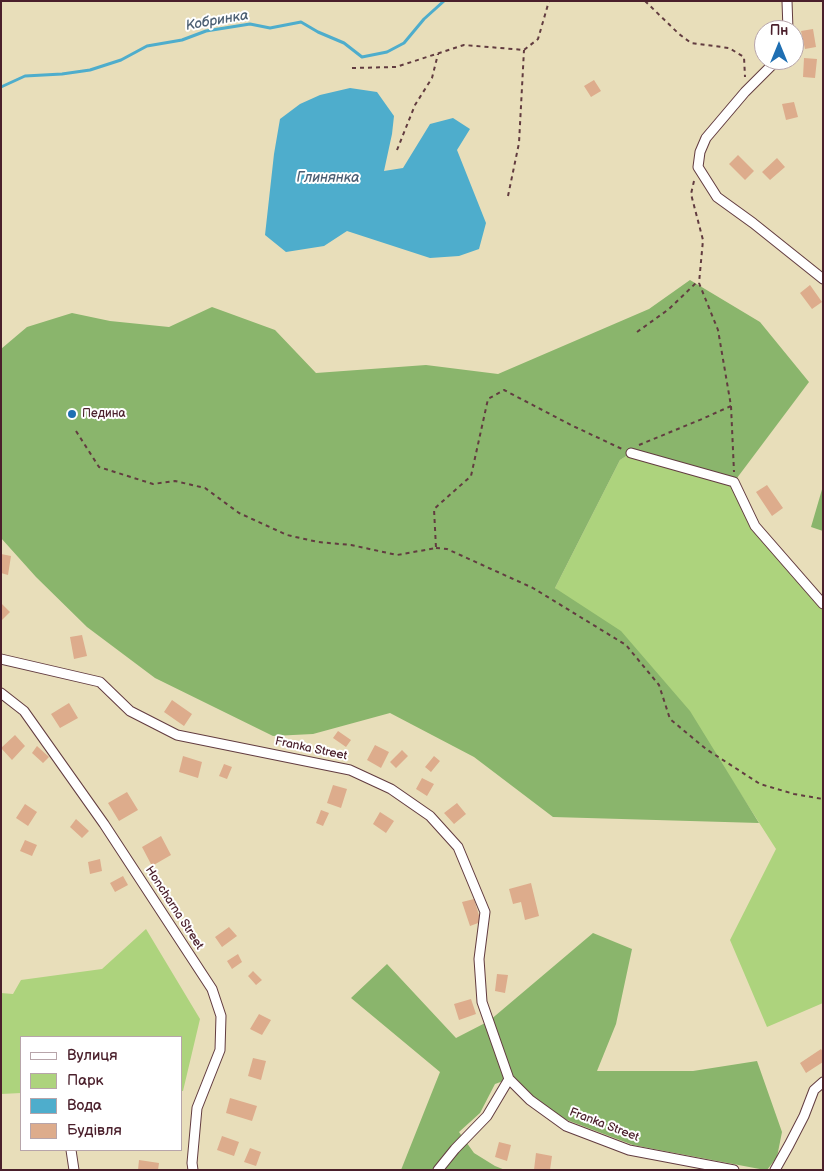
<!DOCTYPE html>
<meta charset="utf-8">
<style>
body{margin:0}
#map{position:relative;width:824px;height:1171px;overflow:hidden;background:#e8deba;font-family:"Balsamiq Sans",sans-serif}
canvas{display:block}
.frame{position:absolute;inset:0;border:2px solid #4a1f2b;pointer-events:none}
.legend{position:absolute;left:20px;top:1036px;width:162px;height:115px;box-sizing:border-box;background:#fff;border:1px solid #b7a5aa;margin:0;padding:6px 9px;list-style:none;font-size:15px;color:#4a1f2b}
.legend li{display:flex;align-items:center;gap:10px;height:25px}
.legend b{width:25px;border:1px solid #b7a5aa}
.north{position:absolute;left:754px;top:20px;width:50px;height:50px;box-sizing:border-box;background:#fff;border:1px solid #b7a5aa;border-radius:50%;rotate:0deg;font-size:14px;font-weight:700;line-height:20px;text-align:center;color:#4a1f2b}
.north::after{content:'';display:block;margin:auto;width:18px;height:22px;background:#1f6fb2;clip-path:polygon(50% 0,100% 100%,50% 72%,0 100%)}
</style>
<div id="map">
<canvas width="824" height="1171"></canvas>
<div class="frame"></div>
<ul class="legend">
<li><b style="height:6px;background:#fff"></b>Вулиця</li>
<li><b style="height:14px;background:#add37d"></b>Парк</li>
<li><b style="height:14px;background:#4eadcc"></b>Вода</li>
<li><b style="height:14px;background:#ddac8c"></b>Будівля</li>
</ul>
<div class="north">Пн</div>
</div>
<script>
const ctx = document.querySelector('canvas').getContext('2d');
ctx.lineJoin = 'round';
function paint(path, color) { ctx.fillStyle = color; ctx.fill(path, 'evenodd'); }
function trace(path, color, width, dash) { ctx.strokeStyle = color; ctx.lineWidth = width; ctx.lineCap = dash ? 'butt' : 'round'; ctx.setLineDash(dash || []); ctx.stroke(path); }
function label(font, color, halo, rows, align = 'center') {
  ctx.font = font + ' "Balsamiq Sans",sans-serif'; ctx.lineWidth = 4; ctx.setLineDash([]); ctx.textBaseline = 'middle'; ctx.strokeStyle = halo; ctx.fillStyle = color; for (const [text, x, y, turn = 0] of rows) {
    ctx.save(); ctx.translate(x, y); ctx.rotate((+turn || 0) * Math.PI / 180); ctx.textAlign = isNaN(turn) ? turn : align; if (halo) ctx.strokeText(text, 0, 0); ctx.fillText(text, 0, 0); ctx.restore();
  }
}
const green = new Path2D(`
 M631,453L734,482L755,526L823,604V1003L767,1027L730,940L776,849L717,757L555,588L620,460Z
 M146,929L200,1019L183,1091H181V1037H21V1093L1,1094V993L13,994L21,980L102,969Z`);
const forest = new Path2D(`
 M690,280L760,322L809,382L734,482L631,453L620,460L555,588L621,631L690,711L759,823L553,817L474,757L390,713L313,734L273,736L155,678L87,627L36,577L1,538V349L27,327L72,313L110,321L169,327L212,307L275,330L316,373L426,365L498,374L649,309Z
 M823,486V531L811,527Z
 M593,933L632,949L616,1024L597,1071H693L757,1061L782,1132L777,1157L767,1170H765L633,1145L551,1114L522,1085L509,1079L495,1084L480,1113L459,1132L474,1153L495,1166L505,1170H401L440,1072L351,998L387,964L456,1038L489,1021Z`);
const water = new Path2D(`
 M350,88L377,92L394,116L392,134L384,171L403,168L430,124L453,118L470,129L457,150L486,223L479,249L459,256L430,258L347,231L324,246L286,252L265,235L274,154L280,119L300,104L320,95Z`);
const stream = new Path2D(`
 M1,87L25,76L62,74L90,70L121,60L147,46L182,40L206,31L250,24L270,28L301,22L318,32L344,43L362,57L387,52L404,43L424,19L444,1`);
const building = new Path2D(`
 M813,29L816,47L805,49L801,31Z
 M804,58L817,59L815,78L803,77Z
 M594,80L601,91L591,97L584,86Z
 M794,102L798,117L786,120L782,104Z
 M738,155L754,171L745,180L729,164Z
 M777,158L785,167L770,180L762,172Z
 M810,285L822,302L812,309L800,293Z
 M767,485L783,508L772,516L756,492Z
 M1,554L11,556L8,575L1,573Z
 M1,603L10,612L2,620L1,619Z
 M82,635L87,656L74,659L70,637Z
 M172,700L192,714L184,726L164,712Z
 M69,703L78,718L60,728L51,714Z
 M338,731L351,740L346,747L333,738Z
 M15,735L25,746L12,760L1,748Z
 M375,745L389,752L381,768L367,760Z
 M37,746L49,757L43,763L32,753Z
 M402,750L408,756L396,768L390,762Z
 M183,756L202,762L198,778L179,772Z
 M434,756L440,761L431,772L425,767Z
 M224,764L232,767L227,779L219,776Z
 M422,778L434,784L427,796L416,789Z
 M333,785L347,789L341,808L327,803Z
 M127,792L138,810L119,821L108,803Z
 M457,803L466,814L454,824L444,813Z
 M25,804L37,812L28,826L16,818Z
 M321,810L329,813L323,826L316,823Z
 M380,812L394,821L386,833L373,824Z
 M76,819L89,831L82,838L70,827Z
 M161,836L171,855L152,866L142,847Z
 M25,840L37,845L32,856L20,851Z
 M100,859L102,871L90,874L88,862Z
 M123,876L128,885L115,892L110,883Z
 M531,883L539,916L525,920L521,902L513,904L509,889Z
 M474,899L481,922L470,926L462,902Z
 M229,927L237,936L222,947L215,937Z
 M238,954L242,962L232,969L227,961Z
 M253,971L262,980L256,985L248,976Z
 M497,974L508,975L505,993L495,991Z
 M471,999L476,1014L459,1020L454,1004Z
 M259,1014L271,1020L262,1035L250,1029Z
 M821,1049L823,1052V1062L806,1073L800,1063Z
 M253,1058L266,1061L261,1080L248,1076Z
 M230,1098L257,1106L252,1121L226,1113Z
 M222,1136L239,1142L234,1156L217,1150Z
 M499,1142L511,1145L507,1161L495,1157Z
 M250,1148L261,1152L256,1166L244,1162Z
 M536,1153L552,1156L550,1170H534Z
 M139,1160L159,1163L158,1170H138Z`);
const path = new Path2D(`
 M645,1L679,34L691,43L729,48L744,57L745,77
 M352,68L396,67L464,45L524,50L538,39L549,1
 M397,150L415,105L432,78L438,54
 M694,181L691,194L703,240L699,283L718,330L731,406L734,472
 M508,196L519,143L524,50
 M637,332L669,309L698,281
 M76,431L99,467L153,484L175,481L205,488L239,513L287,535L318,542L351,545L397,555L436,548L434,509L471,476L488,399L504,390L571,425L622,449
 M639,445L702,419L731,406
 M436,548L447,549L533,588L626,645L659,685L670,719L706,749L760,784L794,794L823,799`);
const street = new Path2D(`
 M787,1L788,30
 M777,60L745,92L706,138L700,152L698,167L717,197L753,223L823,279
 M631,453L734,482L755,526L823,604
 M1,659L100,682L130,711L177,735L350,770L391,789L430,816L458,847L485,912L479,959L482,1002L509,1079L530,1100L566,1126L629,1150L734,1170
 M1,693L24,711L104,824L212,989L221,1016L220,1050L197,1108L192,1163L193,1170
 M71,1150L74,1170
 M438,1170L455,1149L487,1116L509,1079
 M775,1170L789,1145L804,1116L814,1090L823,1082`);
const markers = [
 [72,414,5,"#1f6fb2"]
];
const poiNames = [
 ["Педина",82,414]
];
const streetNames = [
 ["Franka Street",311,749,12],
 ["Honcharna Street",174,908,57],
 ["Franka Street",604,1125,21]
];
const waterNames = [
 ["Кобринка",217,21,-10],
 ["Глинянка",328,178]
];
paint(green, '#add37d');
paint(forest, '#8ab56c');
paint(water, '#4eadcc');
trace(stream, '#4eadcc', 3);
paint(building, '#ddac8c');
trace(street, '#623c40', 11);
trace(path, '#623c40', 2, [4, 4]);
trace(street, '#fff', 9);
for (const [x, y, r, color] of markers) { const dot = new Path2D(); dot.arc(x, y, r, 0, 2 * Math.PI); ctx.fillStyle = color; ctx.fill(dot); trace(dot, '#fff', 2); }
label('12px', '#4a1f2b', '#fff', poiNames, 'left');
label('12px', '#4a1f2b', '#fff', streetNames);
label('italic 14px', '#4c5f73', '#fff', waterNames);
</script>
